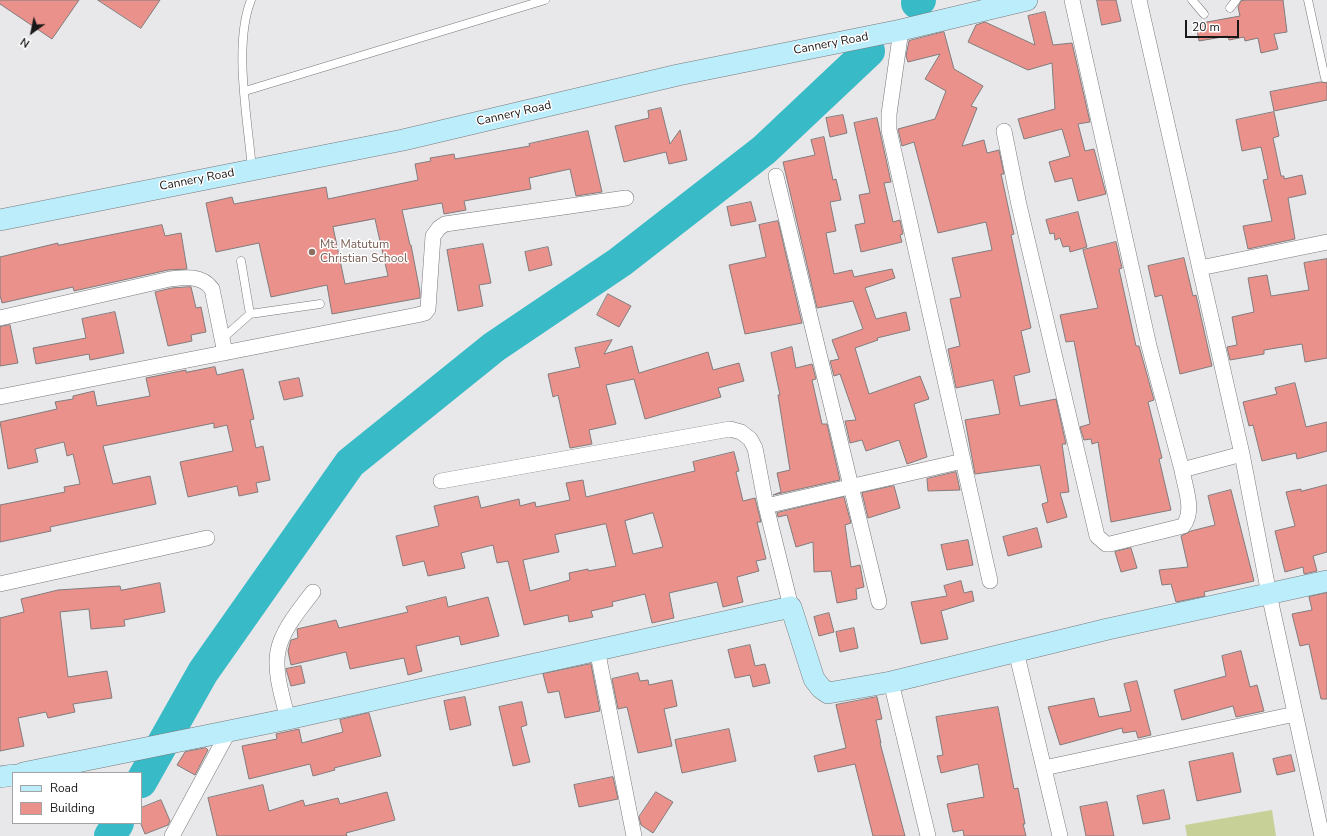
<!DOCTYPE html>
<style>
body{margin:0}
#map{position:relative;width:1327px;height:836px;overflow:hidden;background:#e8e7ea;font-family:"Nunito Sans",sans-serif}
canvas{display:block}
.legend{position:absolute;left:12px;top:772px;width:130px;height:52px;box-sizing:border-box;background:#fff;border:1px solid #a3a3a3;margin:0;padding:5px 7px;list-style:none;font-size:12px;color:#181819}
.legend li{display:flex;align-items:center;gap:8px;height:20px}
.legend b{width:20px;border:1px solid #a3a3a3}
.north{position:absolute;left:12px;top:12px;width:40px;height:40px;-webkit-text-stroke:3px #fff;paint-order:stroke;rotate:213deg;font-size:11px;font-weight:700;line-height:16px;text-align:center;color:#181819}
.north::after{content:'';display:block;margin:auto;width:14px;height:18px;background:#181819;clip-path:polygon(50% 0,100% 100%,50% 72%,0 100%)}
.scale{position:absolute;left:1185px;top:20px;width:54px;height:18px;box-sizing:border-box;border:2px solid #181819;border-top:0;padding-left:5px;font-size:12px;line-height:14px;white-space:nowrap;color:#181819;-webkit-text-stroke:3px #fff;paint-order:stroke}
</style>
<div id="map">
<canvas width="1327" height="836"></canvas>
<ul class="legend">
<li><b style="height:5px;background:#bcedfa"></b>Road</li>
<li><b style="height:11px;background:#eb918c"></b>Building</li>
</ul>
<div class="north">N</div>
<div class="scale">20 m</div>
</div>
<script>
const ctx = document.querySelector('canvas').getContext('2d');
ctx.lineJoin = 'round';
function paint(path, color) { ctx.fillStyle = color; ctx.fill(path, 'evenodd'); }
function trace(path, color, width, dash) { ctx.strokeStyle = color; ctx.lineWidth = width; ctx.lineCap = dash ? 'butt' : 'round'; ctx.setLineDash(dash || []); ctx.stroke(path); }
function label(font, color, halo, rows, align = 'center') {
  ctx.font = font + ' "Nunito Sans",sans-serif'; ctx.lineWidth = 3; ctx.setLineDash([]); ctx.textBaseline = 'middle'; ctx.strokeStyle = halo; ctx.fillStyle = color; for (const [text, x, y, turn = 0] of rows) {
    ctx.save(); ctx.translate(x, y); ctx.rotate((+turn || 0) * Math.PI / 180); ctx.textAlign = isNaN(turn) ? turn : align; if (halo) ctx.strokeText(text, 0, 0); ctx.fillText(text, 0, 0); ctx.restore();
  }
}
const green = new Path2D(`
 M1272,810L1276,836H1187L1185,825Z`);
const river = new Path2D(`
 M917,3L920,0
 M141,782L203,672L350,463L494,347L620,262L764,150L869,51
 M110,836L118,823`);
const building = new Path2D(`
 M0,0H79L52,39L0,4Z
 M98,0H160L141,28Z
 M1097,0H1116L1121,21L1102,25Z
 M1247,0H1283L1287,32L1274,34L1278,49L1261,53L1258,38L1245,41L1244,37L1229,40L1228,36L1199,41L1196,24L1240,16L1238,7L1241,1Z
 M1045,12L1053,45L1072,43L1090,122L1078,124L1085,151L1094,149L1106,194L1078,201L1072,178L1055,182L1049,162L1070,156L1062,129L1024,139L1018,119L1055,109L1052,63L1028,70L968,42L976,25L985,22L1035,45L1028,16Z
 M944,32L954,69L983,86L971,106L977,108L962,146L984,140L987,153L999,150L1004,174H1001L1014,234L1011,235L1031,328L1021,331L1030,372L1014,376L1020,406L1056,399L1066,444H1062L1069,492L1060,493L1067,517L1047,523L1042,504L1048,502L1040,465L975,474L965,420L1000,414L993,380L956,388L948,349L960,346L950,299L961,297L952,258L992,250L986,222L938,233L914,142L902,146L898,129L935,119L946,91L925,79L940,54L908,62L906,56L909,41Z
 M1321,82L1327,83V100L1274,111L1270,92Z
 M661,108L670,144L680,130L687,160L669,164L666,152L624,162L615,126L649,118L648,111Z
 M1274,112L1279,136L1273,138L1281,176H1284V179L1302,175L1306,194L1288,198L1295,239L1248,249L1243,226L1272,221L1263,180L1268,179L1261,147L1242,151L1236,120Z
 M843,115L847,133L830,137L826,118Z
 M877,118L891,182L884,183L893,222L900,220L903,234L900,235L902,242L861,252L855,225L865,223L859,195L870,193L854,123Z
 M588,131L602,192L576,196L570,169L529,178L531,189L464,201L466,210L444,214L442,203L402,210L410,245H411L420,292V298L332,314L327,285L271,297L259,243L216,252L206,203L232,197L234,204L326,187L328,199L418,180L415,164L431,161L430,158L454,154L455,159L530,146L529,144ZM375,219L388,276L345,284L333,227Z
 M824,137L833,180L836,179L841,200L830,202L836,231L826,233L834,274L852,270L854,277L892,269L895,278L865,288L876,319L906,312L910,330L877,338L878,340L855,348L869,394L920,376L929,399L914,404L927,457L907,464L899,440L866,451L862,440L850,443L845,421L856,420L840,374L834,376L830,361L839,359L832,340L863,329L853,301L817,308L783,162L815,155L811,140Z
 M751,202L756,221L731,226L727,207Z
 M1078,212L1087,247L1070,252L1069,246L1063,247L1060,238L1055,240L1054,233L1050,234L1046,220Z
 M778,221L802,323L745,334L729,265L766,257L759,225Z
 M162,225L165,236L181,233L187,269L168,270L74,291L73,287L2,303L0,295V257L58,243V245Z
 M1116,242L1122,268L1119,269L1136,346H1139L1154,400L1148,402L1162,458L1159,459L1171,510L1111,522L1098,442L1092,444L1091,439L1084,440L1080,427L1090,424L1074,341L1066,342L1060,315L1098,308L1083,250Z
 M483,244L491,283L479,285L483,306L458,311L447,250Z
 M548,247L552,265L529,271L525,252Z
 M1184,258L1193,296L1196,295L1212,366L1180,374L1162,295L1155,297L1148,266Z
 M1327,259V358L1305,362L1302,344L1264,350V354L1230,360L1227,347L1237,345L1232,317L1254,312L1248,278L1267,275L1271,296L1309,290L1304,263Z
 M191,287L196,308L201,307L206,332L191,335L192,341L168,346L155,292L172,288Z
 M608,294L631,306L619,327L597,315Z
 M115,312L124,353L90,360L89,354L36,364L33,348L86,338L82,319Z
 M10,325L18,363L0,366V327Z
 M612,340L604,354L632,346L639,373L708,352L713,370L739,363L744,381L718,388L721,397L645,419L634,379L606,385L616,424L589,430L592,444L570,448L558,395L553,397L548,374L580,367L575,348Z
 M792,347L796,368L812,364L816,379L812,380L822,424H827L840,480L773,495L781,492L777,473L790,470L778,395H780L771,353Z
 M215,367L217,375L243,369L254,419L250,420L256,448L263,446L270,480L256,483L258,492L239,496L237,486L188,497L180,462L233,451L227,425L214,428V423L103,446L113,484L150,476L156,504L50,527L51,531L0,542V505L65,492L64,487L80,484L73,454L67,456L64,442L35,449L38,462L8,469L0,422L57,409L55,402L73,399V396L94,391L97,406L150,396L146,378L186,370V372Z
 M299,378L303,396L284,400L279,382Z
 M1295,383L1306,427L1327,422V451L1297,459L1296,453L1262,461L1253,425L1249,426L1243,402L1277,394L1275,388Z
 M734,452L739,471L736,472L743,501L755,498L761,522H757L766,559L756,561L759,571L737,577L743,602L723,607L717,582L669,593L674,618L652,623L645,594L612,602L613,606L591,611L593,617L569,622L568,615L524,625L508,561L497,563L493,545L461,553L465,568L428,576L424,561L403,566L396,536L439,526L434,506L478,496L481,508L519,499L520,506L535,502L536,507L570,500L566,483L583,480L586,497L695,471L693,462ZM653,513L663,547L633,554L625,521ZM606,524L616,566L588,571V569L569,573L570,580L530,591L523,560L559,552L555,535Z
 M956,472L960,490L928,491L927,479Z
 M1327,485V552L1313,556L1317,571L1304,574L1303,567L1285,572L1275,531L1295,526L1286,492L1301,489V491Z
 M894,486L900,508L868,518L862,493Z
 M1231,490L1254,581L1204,592L1205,596L1176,602L1171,584L1162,585L1159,570L1188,567L1181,536L1191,531L1215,525L1208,496Z
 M844,497L851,523L845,525L851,567L860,565L864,587L856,589L857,599L837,603L831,571L814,572L813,542L796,547L787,515L778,517L777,513Z
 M1037,528L1042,547L1008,556L1003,537Z
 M968,540L973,565L947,570L941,545Z
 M1131,548L1137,568L1121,572L1115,552Z
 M961,581L964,593L972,591L974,601L941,611L948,639L921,644L911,602L947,596L944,586Z
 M160,583L165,612L124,620L125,626L91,629L89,609L60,612L68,677L107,671L112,698L73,704L75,712L48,718L46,712L18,718L24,746L0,751V618L24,612L21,599L58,590L120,586L121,590Z
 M1327,593V699H1321L1309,644L1300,646L1292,614L1312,610L1309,597Z
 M446,597L448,607L488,597L499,636L461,645L459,636L416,646L422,671L408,675L404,658L350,669L346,652L291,665L288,651L291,640L298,638L297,629L336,620L339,628L408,612L406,607Z
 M829,613L834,632L819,636L814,617Z
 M854,628L858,648L840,652L836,632Z
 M750,645L755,666L765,664L770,683L753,687L750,675L735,678L728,650Z
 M1241,651L1250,687L1257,685L1264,711L1236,717L1233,706L1182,720L1174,690L1226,676L1222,656Z
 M591,664L600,711L565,718L559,691L548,693L543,674Z
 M301,666L305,683L291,686L286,669Z
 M638,673L640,681L648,680L649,685L672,680L677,706L664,709L672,746L638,753L627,707L618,709L612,679Z
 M1137,681L1151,735L1138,738L1136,731L1123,733L1122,728L1060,745L1048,707L1094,698L1099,717L1131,711L1124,684Z
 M465,697L471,725L450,730L444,701Z
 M877,697L882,719L876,720L881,743H880L905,836H873L855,764L818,772L814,756L846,748L836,705Z
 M522,702L527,725L521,727L530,762L513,766L499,707Z
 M998,707L1014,789L1018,788L1025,824H1023L1026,836H964L963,830L953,832L947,804L984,797L978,764L941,773L937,756L943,755L936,717Z
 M369,713L381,756L334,768L335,770L313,776L310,764L249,779L242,746L277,739L276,734L299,729L302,743L343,732L340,720Z
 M729,729L736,761L682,773L675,740Z
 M206,748L208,750L195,775L177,765L185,752Z
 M1233,753L1241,792L1197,801L1189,762Z
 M1291,755L1295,771L1277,775L1273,759Z
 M613,777L618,799L579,807L574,785Z
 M263,785L269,811L303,800L305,806L338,798L340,804L387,792L395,820L346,833L347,836H217L208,798Z
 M1164,790L1170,819L1143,824L1137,796Z
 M656,792L673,802L653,833L641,825L639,817Z
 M161,800L170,821L168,825L145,834L141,824V808Z
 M1107,802L1114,836H1086L1080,807Z`);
const lane = new Path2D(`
 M251,0C233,45 248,121 252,169
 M1192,0L1204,14
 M1308,0L1325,78
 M1230,8L1236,0
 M245,91L545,0
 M250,314L320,304
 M222,339L250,314L241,261`);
const street = new Path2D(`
 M1072,0L1149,346L1182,470
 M1139,0L1242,454L1269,594L1322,836
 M901,30L889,114V130L990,581
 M1004,131L1019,205L1097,536L1106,544H1110L1183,526C1195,511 1185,488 1182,470L1242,454
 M776,176L879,602
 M1200,268L1327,242
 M0,318L170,279C185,277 202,275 212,289L225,353
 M0,397L417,315L425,313L428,309L433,236L439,228L445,224L626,198
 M441,481L730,429L741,432L750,439L755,448L766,506L791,607
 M766,506L963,461
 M0,584L207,538
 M597,649L634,836
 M1016,651L1060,836
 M891,682L928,836
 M288,719C270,654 271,645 313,592
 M1044,768L1295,714
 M172,836L230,729`);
const secondary = new Path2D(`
 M0,220L403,140L678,75L901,30L1027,0
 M23,773L288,719L791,607L814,679L821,688L828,693L891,682L1108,629L1327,581
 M0,777L13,775`);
const markers = [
 [312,252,4,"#8d6e63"]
];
const streetNames = [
 ["Cannery Road",831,44,-11],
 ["Cannery Road",514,114,-13],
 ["Cannery Road",197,180,-11]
];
const educationNames = [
 ["Mt. Matutum",320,245],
 ["Christian School",320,259]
];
paint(green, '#c7d097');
trace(river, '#39bbc7', 32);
paint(building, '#eb918c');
trace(building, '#817c7c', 1);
trace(lane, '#79787c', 9);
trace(street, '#79787c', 16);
trace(secondary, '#79787c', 22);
trace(lane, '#fff', 8);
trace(street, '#fff', 15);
trace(secondary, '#bcedfa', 21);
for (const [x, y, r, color] of markers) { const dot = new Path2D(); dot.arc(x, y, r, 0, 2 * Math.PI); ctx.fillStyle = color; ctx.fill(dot); trace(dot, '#fff', 1.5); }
label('12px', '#181819', '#fff', streetNames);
label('12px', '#785e54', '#fff', educationNames, 'left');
</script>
